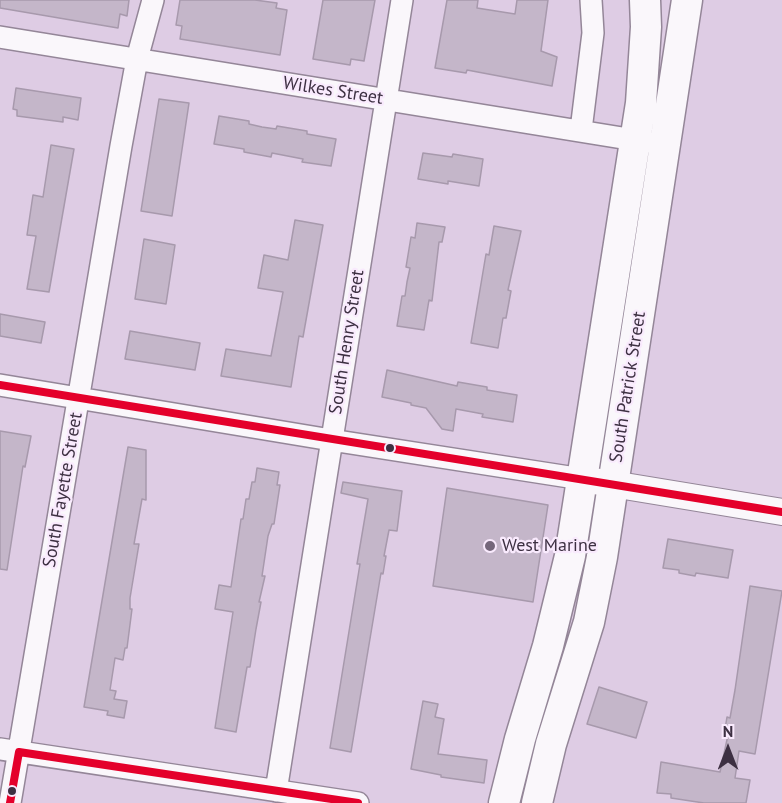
<!DOCTYPE html>
<style>
body{margin:0}
#map{position:relative;width:782px;height:803px;overflow:hidden;background:#decce4;font-family:"PT Sans",sans-serif}
canvas{display:block}
.north{position:absolute;left:698px;top:719px;width:60px;height:60px;-webkit-text-stroke:4px #f9eafd;paint-order:stroke;rotate:0deg;font-size:16px;font-weight:700;line-height:24px;text-align:center;color:#3d3042}
.north::after{content:'';display:block;margin:auto;width:21px;height:27px;background:#3d3042;clip-path:polygon(50% 0,100% 100%,50% 72%,0 100%)}
</style>
<div id="map">
<canvas width="782" height="803"></canvas>
<div class="north">N</div>
</div>
<script>
const ctx = document.querySelector('canvas').getContext('2d');
ctx.lineJoin = 'round';
function paint(path, color) { ctx.fillStyle = color; ctx.fill(path, 'evenodd'); }
function trace(path, color, width, dash) { ctx.strokeStyle = color; ctx.lineWidth = width; ctx.lineCap = dash ? 'butt' : 'round'; ctx.setLineDash(dash || []); ctx.stroke(path); }
function label(font, color, halo, rows, align = 'center') {
  ctx.font = font + ' "PT Sans",sans-serif'; ctx.lineWidth = 4.5; ctx.setLineDash([]); ctx.textBaseline = 'middle'; ctx.strokeStyle = halo; ctx.fillStyle = color; for (const [text, x, y, turn = 0] of rows) {
    ctx.save(); ctx.translate(x, y); ctx.rotate((+turn || 0) * Math.PI / 180); ctx.textAlign = isNaN(turn) ? turn : align; if (halo) ctx.strokeText(text, 0, 0); ctx.fillText(text, 0, 0); ctx.restore();
  }
}
const building = new Path2D(`
 M0,0H129L127,16L120,14L118,28L0,8Z
 M180,0H255L277,3L276,8L287,10L280,55L180,39L182,26L176,25Z
 M323,0H375L364,61L351,59L350,65L313,59Z
 M447,0H478L477,8L515,14L517,0H548L541,51L557,57L552,86L467,70L466,73L435,68Z
 M16,88L81,98L78,120L63,117V122L17,116V110L13,109Z
 M159,99L189,103L172,216L141,211Z
 M219,116L249,121V124L262,127L276,129L277,126L307,131V134L336,139L331,166L302,162L303,159L272,153L271,157L244,152V149L214,144Z
 M51,145L74,149L49,292L27,289L36,236L27,235L33,195L43,197Z
 M423,153L452,157L453,154L483,159L479,186L448,181V184L418,179Z
 M295,220L323,225L303,337L299,336L291,387L221,376L226,349L271,356L283,292L258,288L264,255L288,260Z
 M417,223L445,227L442,242H439L432,301L429,300L424,330L397,326L402,296H405L407,282L410,268L406,267L411,237L415,238Z
 M494,226L521,231L508,290L511,291L506,318H503L498,348L471,343L486,254L489,255Z
 M144,239L175,245L166,304L135,299Z
 M0,314L45,322L41,343L0,336Z
 M130,331L200,343L195,370L125,359Z
 M387,370L457,386L458,382L487,387V390L517,395L513,422L482,417L483,414L456,409L453,431L442,429L426,408L411,405V403L382,397Z
 M0,431L31,436L25,467L23,466L7,570L0,569Z
 M128,447L146,450V500L142,499L134,544H139L130,598V609H132L127,648H125L123,660L115,658L110,690L116,691L114,699L127,701L124,718L107,715L108,711L84,707Z
 M257,468L279,472L277,485H280L274,524H272L268,536L262,576H265L259,602H261L256,629L250,667H247L236,732L215,728L233,612L215,609L219,585L231,587L241,519H243L246,499H249L252,482H255Z
 M343,482L402,491L397,531L389,530L384,556H386L383,574L381,573L351,752L330,748L360,564H357L368,499L341,493Z
 M447,488L548,505L533,602L433,586Z
 M668,539L733,550L728,578L696,573L695,576L679,573V570L663,568Z
 M750,586L782,591L755,754L739,751L735,778L750,780L746,803H704L671,798V794L657,793L661,762L720,772L728,735H724L727,717L730,718L735,690Z
 M599,687L647,702L636,738L587,724Z
 M423,701L438,704L435,717L444,719L438,754L487,760L484,783L441,777V775L411,769Z`);
const minor = new Path2D(`
 M0,37L647,142
 M581,130L593,33L591,0
 M0,385L331,440L582,479
 M0,749L358,803
 M276,791L402,0
 M10,803L121,146L137,59L153,0`);
const major = new Path2D(`
 M594,481L782,512`);
const highway = new Path2D(`
 M504,803L520,739L548,646L570,556L641,103L646,27L645,0
 M537,803L551,744L589,622L602,557L687,0`);
const bus1 = new Path2D(`
 M0,385L782,512
 M10,803L19,752L358,803`);
const markers = [
 [390,448,5,"#3d3042"],
 [490,546,6,"#75677b"],
 [12,791,5,"#3d3042"]
];
const streetNames = [
 ["Wilkes Street",333,91,9],
 ["South Henry Street",347,342,-81],
 ["South Patrick Street",628,387,-81],
 ["South Fayette Street",63,490,-80]
];
const poiNames = [
 ["West Marine",502,546]
];
paint(building, '#c4b6c9');
trace(building, '#a799ac', 1.5);
trace(minor, '#948698', 24);
trace(major, '#948698', 28);
trace(highway, '#948698', 33);
trace(minor, '#faf7fb', 21);
trace(major, '#faf7fb', 26);
trace(highway, '#faf7fb', 30);
trace(bus1, '#e4002b', 8);
for (const [x, y, r, color] of markers) { const dot = new Path2D(); dot.arc(x, y, r, 0, 2 * Math.PI); ctx.fillStyle = color; ctx.fill(dot); trace(dot, '#f9eafd', 2); }
label('18px', '#3d3042', '#f9eafd', streetNames);
label('18px', '#3d3042', '#f9eafd', poiNames, 'left');
</script>
